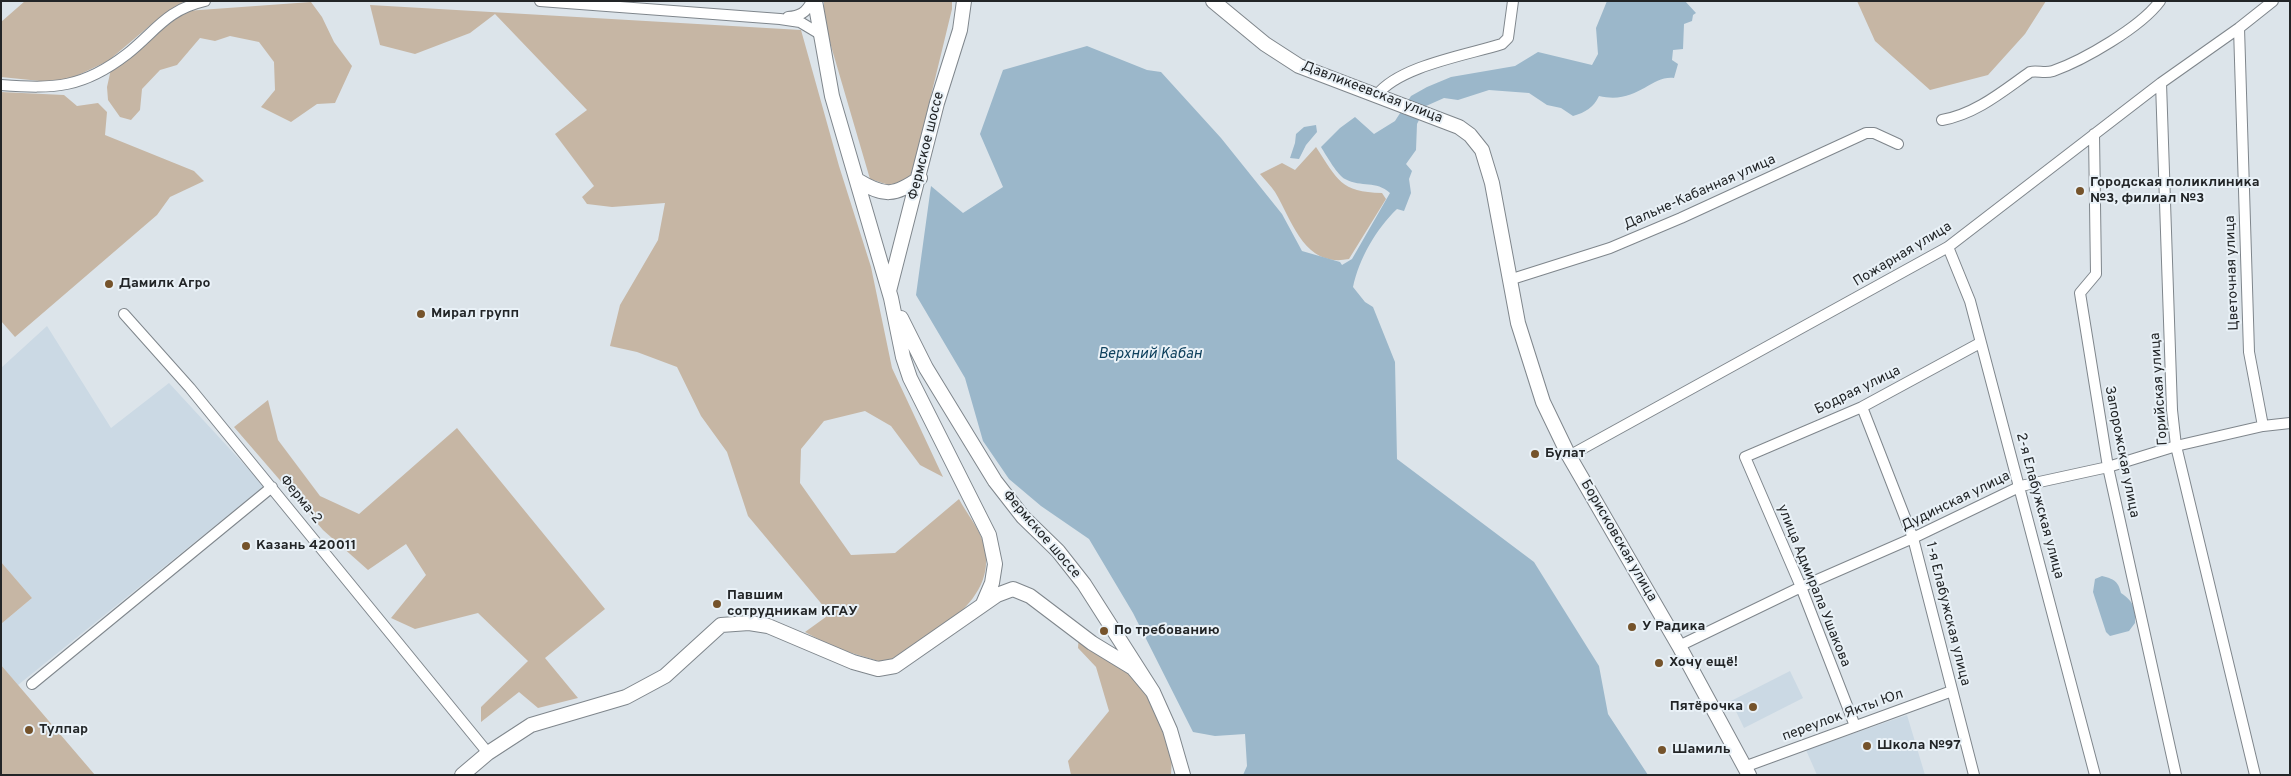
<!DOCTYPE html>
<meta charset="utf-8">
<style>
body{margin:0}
#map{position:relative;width:2291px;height:776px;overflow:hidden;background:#dce4ea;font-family:Overpass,sans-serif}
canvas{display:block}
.frame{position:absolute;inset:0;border:2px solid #222527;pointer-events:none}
</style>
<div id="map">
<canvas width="2291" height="776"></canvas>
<div class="frame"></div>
</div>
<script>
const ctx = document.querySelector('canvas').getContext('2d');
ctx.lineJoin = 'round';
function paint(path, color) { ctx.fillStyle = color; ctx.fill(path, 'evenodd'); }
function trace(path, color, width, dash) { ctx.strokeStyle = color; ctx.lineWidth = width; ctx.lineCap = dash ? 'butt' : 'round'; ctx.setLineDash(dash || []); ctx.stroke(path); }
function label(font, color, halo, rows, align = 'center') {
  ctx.font = font + ' Overpass,sans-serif'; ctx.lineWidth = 4; ctx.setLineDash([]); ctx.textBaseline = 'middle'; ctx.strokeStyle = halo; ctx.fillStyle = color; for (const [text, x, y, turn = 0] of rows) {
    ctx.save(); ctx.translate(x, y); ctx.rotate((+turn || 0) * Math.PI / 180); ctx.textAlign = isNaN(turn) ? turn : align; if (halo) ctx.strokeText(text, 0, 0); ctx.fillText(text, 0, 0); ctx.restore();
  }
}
const built = new Path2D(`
 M47,326L111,428L169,383L264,486L18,685L1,665V624L32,598L1,562V368Z
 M1790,671L1803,698L1744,728L1731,701Z
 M1907,715L1925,775H1817L1806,750Z`);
const green = new Path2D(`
 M25,1H185L153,23L108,61L72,78L50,82L1,77V22Z
 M824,1H952V9L911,178L892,186L870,179L824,22Z
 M1857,1H2046L2025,34L1988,75L1930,90L1875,41Z
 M311,2L322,17L334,42L352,66L335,103L317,104L291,122L261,107L275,90L274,62L259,42L230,36L215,41L200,38L177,65L160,70L142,89L140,110L131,120L120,117L108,100L107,87L111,69L186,11Z
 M370,5L801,30L839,166L871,267L892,368L943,477L920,465L891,426L865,411L824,421L801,449L800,483L851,555L895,553L959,499C966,512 977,526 982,539C1005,601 927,637 885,663L835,648L805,632L830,614L748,516L727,452L701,416L677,367L637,352L610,346L620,305L658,240L665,203L612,207L587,204L582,197L594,186L555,134L587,110L495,14L470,33L415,54L380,45Z
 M1,92L64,95L77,106L98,103L107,112L105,135L194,171L204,181L170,197L157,215L15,337L1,321Z
 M1316,147C1338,180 1340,192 1382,193L1386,199L1349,259C1304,268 1293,222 1275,192C1271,186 1265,180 1260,174L1282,163L1295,170Z
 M268,400L278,440L320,496L359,514L457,428L605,609L545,658L578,698L538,708L519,692L481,722V707L528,661L478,613L415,629L391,618L426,575L406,544L368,570L323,530L234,427Z
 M1,562L32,598L1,624Z
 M1079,635L1127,671L1149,695L1164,732L1172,757L1171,775H1071L1068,761L1109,711L1096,667L1078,648Z
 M1,665L95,775H1Z`);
const water = new Path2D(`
 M1607,1H1685L1696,13L1693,15L1692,21L1684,24L1683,49L1673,50L1672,60L1678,64L1674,78C1651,75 1637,105 1599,96C1593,108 1586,112 1573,116L1561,108L1547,105L1529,93L1489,90L1458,100L1444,98L1426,106L1417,124L1416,150L1406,164L1412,171L1409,179L1411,193L1404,211L1397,209C1376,229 1359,259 1353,287L1365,302L1373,307L1395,362L1397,459L1534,562L1599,666L1608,714L1648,775H1243L1247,766L1245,734L1215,736L1193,732L1133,613L1089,539L1041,506L1009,479L983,441L965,378L916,295L931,186L963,213L1003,187L980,134L1003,70L1087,46L1147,70L1161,72L1221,138L1282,214L1302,251L1340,262L1342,265L1352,259L1390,193C1376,180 1362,188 1345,179C1338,176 1326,155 1321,147L1340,128L1355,117L1374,134L1395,121L1411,96L1427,87L1451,77L1515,66L1538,52L1592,65L1598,54L1596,28Z
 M1316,125L1317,132L1306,145L1299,159L1290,158L1295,143L1296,134L1304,127Z
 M2102,576C2113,579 2118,580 2121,593C2133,601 2136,608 2135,623L2129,631L2110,636L2106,632L2093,592L2095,579Z`);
const street = new Path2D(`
 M540,1L780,19L800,22L820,34
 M788,17C800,16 806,13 812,1
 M2239,28L2249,352L2263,426
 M2161,83L2172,410L2176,446L2255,775
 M1,85C55,89 83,88 127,54C156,31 166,10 205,1
 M1377,95C1399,66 1467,55 1502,44L1508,38L1513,1
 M1942,120C1976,114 2003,91 2030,72C2038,70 2044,74 2053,71C2084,60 2141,27 2160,1
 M2094,134L2096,274L2080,293L2108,467L2176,775
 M1948,247L1970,301L2095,775
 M1509,280L1610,248L1681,218L1866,133H1874L1898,144
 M124,314L190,388L488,753
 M1862,407L1913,538L1974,775
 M1569,456L1948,247L2161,83L2239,28L2273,1
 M1679,646L1801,587L1913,538L2021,486L2108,467L2176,446L2263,426L2290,423
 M32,684L272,487
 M1855,726L1801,587L1745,457L1862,407L1980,343
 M1744,767L1952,691`);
const secondary = new Path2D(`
 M815,1L832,96L891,298L903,357L910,378L989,535L995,564L992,583L983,604
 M1213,1L1265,44L1299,66L1459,127L1470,135L1482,150L1492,183L1518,323L1543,402L1569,456L1679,646L1749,775
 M857,180C885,197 894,196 920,178
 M889,291L937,103L960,30L964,1
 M901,318L926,368L995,481L1023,517L1058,551L1084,584L1153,692L1170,730L1183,775
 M462,775L488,753L531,725L626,697L665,676L721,625L749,623L768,626L853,662L878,669L895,666L997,595L1013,589L1030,596L1092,643L1133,668L1153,692`);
const markers = [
 [2080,191,5,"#75532b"],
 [109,284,5,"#75532b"],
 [421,314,5,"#75532b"],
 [1535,454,5,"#75532b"],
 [246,546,5,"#75532b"],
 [717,604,5,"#75532b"],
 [1632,627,5,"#75532b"],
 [1104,631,5,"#75532b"],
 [1659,663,5,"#75532b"],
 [1753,707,5,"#75532b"],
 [29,730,5,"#75532b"],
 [1867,746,5,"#75532b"],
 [1662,750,5,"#75532b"]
];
const streetNames = [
 ["Давликеевская улица",1372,93,21],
 ["Фермское шоссе",927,146,-76],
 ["Дальне-Кабанная улица",1700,193,-24],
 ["Пожарная улица",1903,255,-31],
 ["Цветочная улица",2233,273,-92],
 ["Горийская улица",2160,389,-94],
 ["Бодрая улица",1858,391,-26],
 ["Запорожская улица",2121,452,79],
 ["Ферма-2",300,500,51],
 ["Дудинская улица",1956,502,-26],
 ["2-я Елабужская улица",2039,506,75],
 ["Фермское шоссе",1041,535,49],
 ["Борисковская улица",1618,541,60],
 ["улица Адмирала Ушакова",1813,586,68],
 ["1-я Елабужская улица",1947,614,76],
 ["переулок Якты Юл",1843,716,-20]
];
const poiNames = [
 ["Городская поликлиника",2090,183],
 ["№3, филиал №3",2090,199],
 ["Дамилк Агро",119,284],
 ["Мирал групп",431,314],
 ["Булат",1545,454],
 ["Казань 420011",256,546],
 ["Павшим",727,596],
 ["сотрудникам КГАУ",727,612],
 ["У Радика",1642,627],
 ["По требованию",1114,631],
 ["Хочу ещё!",1669,663],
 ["Пятёрочка",1743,707,"right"],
 ["Тулпар",39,730],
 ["Школа №97",1877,746],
 ["Шамиль",1672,750]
];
const waterNames = [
 ["Верхний Кабан",1150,355]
];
paint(built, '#cbd9e4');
paint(green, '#c6b6a4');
paint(water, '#9bb7ca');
trace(street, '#7f868c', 12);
trace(secondary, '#7f868c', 16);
trace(street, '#fff', 10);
trace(secondary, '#fff', 14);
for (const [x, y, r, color] of markers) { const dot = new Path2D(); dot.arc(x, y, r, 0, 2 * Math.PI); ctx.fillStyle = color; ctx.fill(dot); trace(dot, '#e9f1f7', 2); }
label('14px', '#222527', '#e9f1f7', streetNames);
label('bold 14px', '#222527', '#e9f1f7', poiNames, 'left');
label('italic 15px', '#0f415d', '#e9f1f7', waterNames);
</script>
